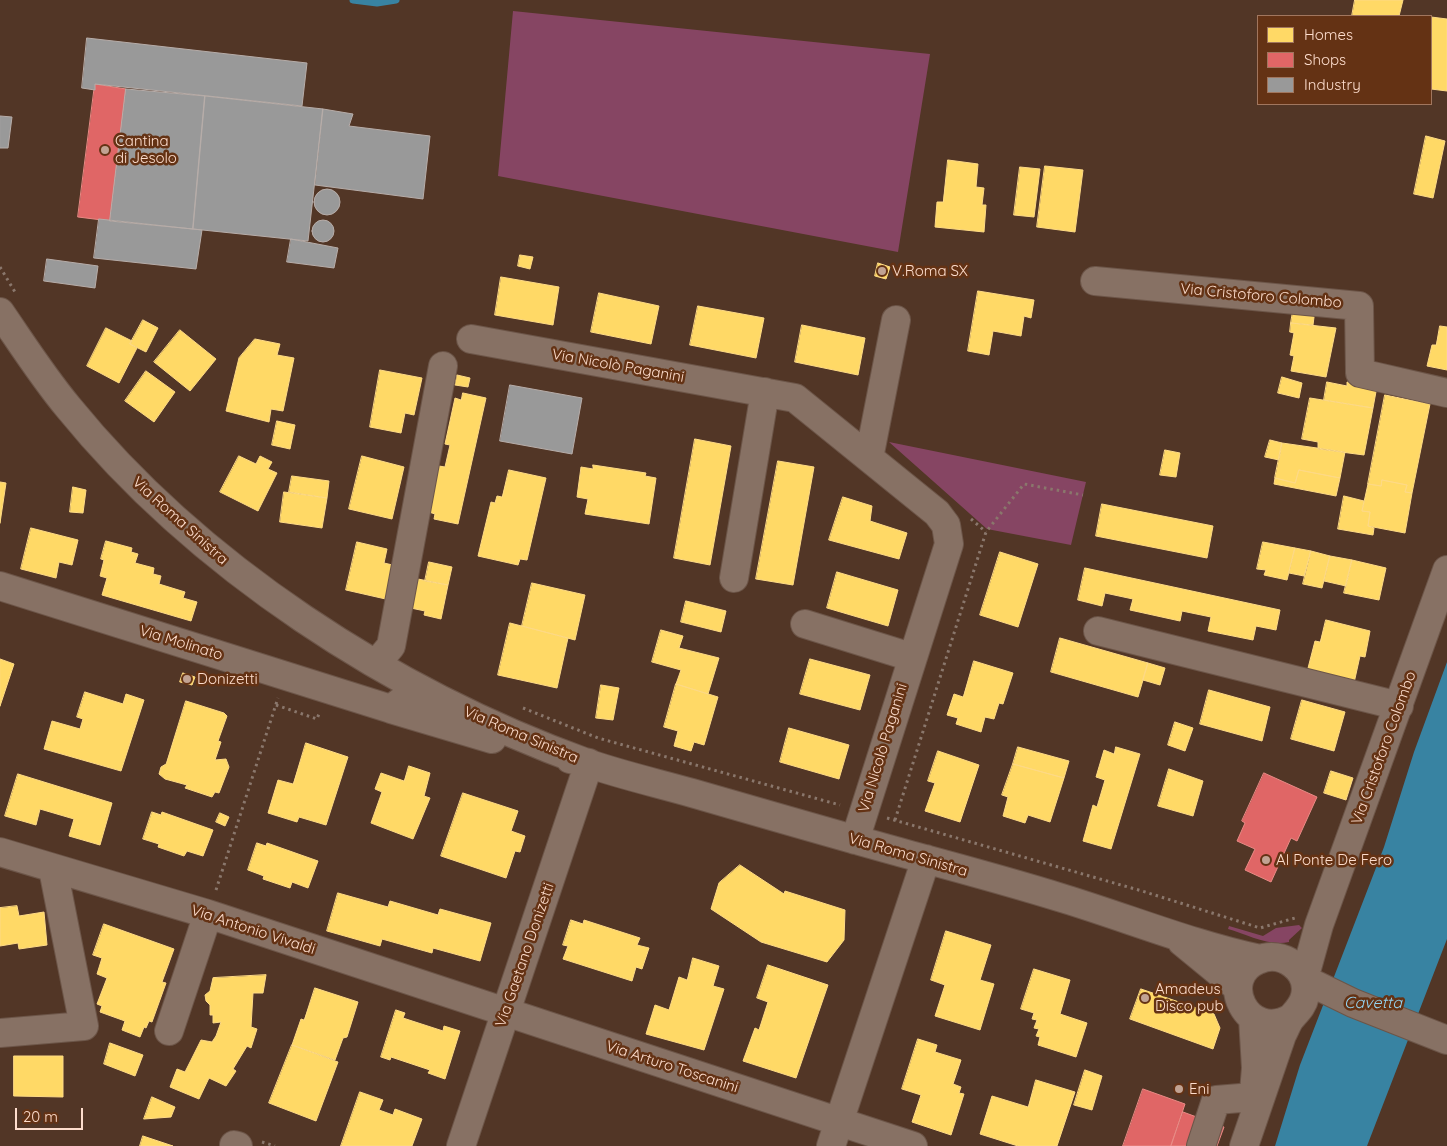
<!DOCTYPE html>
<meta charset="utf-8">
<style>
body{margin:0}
#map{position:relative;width:1447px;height:1146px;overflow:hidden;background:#523626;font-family:Quicksand,sans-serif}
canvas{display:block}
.legend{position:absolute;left:1257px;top:15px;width:175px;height:90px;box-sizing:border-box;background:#643214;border:1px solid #a1765e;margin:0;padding:6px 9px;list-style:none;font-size:15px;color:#fdddcd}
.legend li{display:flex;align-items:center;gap:10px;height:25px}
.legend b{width:25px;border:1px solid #a1765e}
.scale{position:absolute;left:15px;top:1108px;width:68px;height:22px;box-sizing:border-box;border:2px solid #fdddcd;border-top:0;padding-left:6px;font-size:15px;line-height:18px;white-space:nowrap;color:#fdddcd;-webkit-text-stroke:4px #643214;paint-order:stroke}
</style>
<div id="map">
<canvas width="1447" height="1146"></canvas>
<ul class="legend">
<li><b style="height:14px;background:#ffd966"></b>Homes</li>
<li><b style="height:14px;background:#e06666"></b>Shops</li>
<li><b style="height:14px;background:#999"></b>Industry</li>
</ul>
<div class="scale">20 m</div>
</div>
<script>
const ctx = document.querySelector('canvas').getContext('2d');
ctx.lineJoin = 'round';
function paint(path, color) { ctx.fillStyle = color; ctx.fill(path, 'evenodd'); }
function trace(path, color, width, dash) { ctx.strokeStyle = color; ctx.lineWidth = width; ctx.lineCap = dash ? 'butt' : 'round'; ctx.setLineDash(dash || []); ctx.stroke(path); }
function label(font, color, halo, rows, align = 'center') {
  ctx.font = font + ' Quicksand,sans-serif'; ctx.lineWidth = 5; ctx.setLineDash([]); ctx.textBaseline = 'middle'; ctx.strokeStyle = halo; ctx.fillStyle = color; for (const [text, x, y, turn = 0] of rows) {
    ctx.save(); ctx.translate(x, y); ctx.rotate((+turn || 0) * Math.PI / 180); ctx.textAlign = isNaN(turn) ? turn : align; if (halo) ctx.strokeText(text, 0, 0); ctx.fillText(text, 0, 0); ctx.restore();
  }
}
const green = new Path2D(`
 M513,11L930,54L898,252L498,176Z
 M889,442L1086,482L1071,545L987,529Z
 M1299,925L1302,928L1289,940V942C1270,947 1246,934 1228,929L1229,926L1263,936L1276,928Z`);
const water = new Path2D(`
 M1447,662V939L1367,1146H1275L1300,1065L1384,847L1414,752Z`);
const homes = new Path2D(`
 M1355,0H1403L1399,16H1352Z
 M1431,17L1447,19V91L1431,89Z
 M1426,136L1445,141L1433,198L1414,194Z
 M948,160L978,164L976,187L984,188L982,205H986L984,232L935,227L937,202H943Z
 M1045,166L1083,170L1075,232L1037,227Z
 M1020,167L1040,169L1034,217L1014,215Z
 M520,255L533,257L530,269L518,266Z
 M878,263L890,267L886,279L875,276Z
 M501,277L559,287L553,325L495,315Z
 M978,291L1034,300L1031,318L1024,316L1021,336L993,331L989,355L968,351Z
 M599,293L659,306L651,344L591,332Z
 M1294,305L1315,309L1313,325L1291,323Z
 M698,306L764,318L756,358L690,345Z
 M143,320L158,328L146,352L130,344Z
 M1291,323L1336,328L1326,377L1291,371L1294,356L1290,355L1294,333L1290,332Z
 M802,325L865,338L858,375L795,362Z
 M1440,326L1447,327V370L1427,366L1432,345H1436Z
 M106,328L132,341L130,344L137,348L119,383L87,366Z
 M180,330L216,359L190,391L154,362Z
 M255,339L280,344L277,355L294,358L283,411L271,409L269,422L226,411L239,358Z
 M380,370L422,378L414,415L405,413L401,433L370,427Z
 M146,371L175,392L154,422L125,401Z
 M457,375L470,378L468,387L455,385Z
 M1282,377L1302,383L1299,398L1278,393Z
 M1327,382L1347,386V382L1377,386L1373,408L1324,400Z
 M463,393L486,398L458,524L434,519L435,514L429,512L439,466L445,467L450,445L445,444L455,398L461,400Z
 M1385,395L1430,404L1412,493L1405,492L1407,485L1382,480L1381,486L1368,484Z
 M1310,398L1373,408L1364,455L1318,449V442L1302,439Z
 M277,421L295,425L290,449L272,445Z
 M695,439L731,446L710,565L674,558Z
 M1270,440L1282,443L1279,460L1265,457Z
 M1282,443L1345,452L1340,478L1299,470L1295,483L1275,478Z
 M1165,450L1180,453L1176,477L1160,475Z
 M239,456L256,464L260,456L272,462L268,469L277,473L258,511L220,492Z
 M362,456L404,467L392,519L349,509Z
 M778,461L814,467L793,585L756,579Z
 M593,465L646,473L645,476L656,478L649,524L585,514L588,499L577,497L581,467L593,469Z
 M509,470L546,478L527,560L520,559L518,565L478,556L491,502L495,503L497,496L502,497Z
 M1299,470L1340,478L1336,496L1274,484L1275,478L1295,483Z
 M292,476L329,481L327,498L289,492Z
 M1382,480L1407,485L1405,492L1412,493L1405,533L1368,526L1370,512L1362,511L1368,484L1381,486Z
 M0,482L6,483L0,523Z
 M73,487L86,490L83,513L70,512Z
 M284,492L327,498L322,528L280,522Z
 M1344,496L1364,501L1362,511L1370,512L1368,526L1374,528L1373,535L1338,529Z
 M843,497L872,506L870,521L907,533L899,559L829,540Z
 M1102,504L1213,526L1207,558L1096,536Z
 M31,528L78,540L72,565L59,562L56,578L21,569Z
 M106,541L132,548L131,552L138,554L135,563L154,568L153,574L161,576L159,584L185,592L183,598L197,602L191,621L102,595L107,578L100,576L104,560L101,559Z
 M357,542L387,549L384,563L397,566L390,600L346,590Z
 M1263,542L1295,548L1287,580L1264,575L1266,570L1257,569Z
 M1295,548L1311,551L1304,576L1289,573Z
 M1311,551L1330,556L1322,588L1303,584Z
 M1000,552L1038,564L1018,627L980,615Z
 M1330,556L1352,560L1346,586L1324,581Z
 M1352,560L1386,568L1379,600L1344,593Z
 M429,562L452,567L448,585L425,581Z
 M1085,568L1280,610L1276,630L1256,626L1253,640L1208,631L1211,617L1182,611L1180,621L1130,610L1133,599L1105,593L1102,606L1078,600Z
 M837,572L898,590L888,626L827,608Z
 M413,578L448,585L441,619L424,615L425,611L406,607Z
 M532,583L585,595L575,640L522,626Z
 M686,601L726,611L721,632L681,622Z
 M1326,620L1370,631L1365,657L1360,656L1354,683L1307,672L1315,641L1320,642Z
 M510,623L568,638L557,688L498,675Z
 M661,630L683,636L679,648L719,658L708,694L676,684L681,670L652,662Z
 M1060,638L1148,663L1138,697L1051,672Z
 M0,659L14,664L0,706Z
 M810,659L870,675L860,710L800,694Z
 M974,661L1013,673L1003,704L999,703L994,719L985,717L981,732L956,724L958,718L947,715L954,694L963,697Z
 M1148,663L1165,668L1160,685L1143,680Z
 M183,673L195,677L192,685L180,682Z
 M676,684L718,697L704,745L694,742L691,751L674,746L678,731L664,727Z
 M601,685L619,688L613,720L596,718Z
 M1209,690L1270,707L1262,741L1200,724Z
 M85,692L123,704L126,694L144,700L121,771L44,749L52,721L80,729L83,719L77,717Z
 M1302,700L1345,712L1334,751L1291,739Z
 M186,701L224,713L227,716L218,741L221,742L215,760L226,759L229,767L219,793L215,792L212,797L185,788L187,785L165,779L159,774L161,767L166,764Z
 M1175,722L1193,728L1185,751L1168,745Z
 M789,728L849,745L839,779L780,762Z
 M306,743L348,757L326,825L299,817L297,822L268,813L278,780L293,784Z
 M1018,747L1069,761L1064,778L1013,764Z
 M1116,747L1140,754L1111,849L1083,841L1093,805L1097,807L1105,780L1096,777L1104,750L1114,754Z
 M938,751L979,765L960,822L925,811L935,783L928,781Z
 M1013,764L1064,778L1050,822L1028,815L1025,823L1003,816L1008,797L1002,795Z
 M409,766L430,773L424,796L430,798L413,839L371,823L382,792L375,789L381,773L404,781Z
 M1169,769L1203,781L1193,816L1158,806Z
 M1331,771L1353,778L1346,800L1324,793Z
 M18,774L112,803L100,845L69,836L74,819L40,809L36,825L5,816Z
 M463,793L518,811L511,831L525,836L520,852L515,851L506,878L441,856Z
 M152,812L161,815L162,812L213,830L203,856L187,851L184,856L158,847L159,844L143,839Z
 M220,813L229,817L225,826L216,822Z
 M257,843L266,846L267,843L318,861L308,888L292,882L290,888L263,879L264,876L248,870Z
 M740,865L784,894L785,891L845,910L844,940L827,962L761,942L711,909L719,883Z
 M338,893L388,907L390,901L438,915L440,909L491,923L480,961L433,948L432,953L382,939L380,946L327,931Z
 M17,906L19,916L44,912L47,945L19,949L18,943L0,946V908Z
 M571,920L583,924L584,920L640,938L637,945L649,948L642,969L636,967L632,981L563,959L568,946L563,945Z
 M104,924L174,949L162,982L166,983L152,1022L149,1021L146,1028L144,1027L140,1037L122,1030L125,1021L100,1012L102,1006L97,1004L107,978L97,974L102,958L93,955Z
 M946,931L991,945L980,980L994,984L980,1030L935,1016L945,985L931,980Z
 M693,958L719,966L713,986L724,989L704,1050L646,1034L655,1005L669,1010L679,977L687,980Z
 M768,965L828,985L796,1078L743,1061L755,1028L759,1030L768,1002L757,998Z
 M1034,969L1070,980L1060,1014L1087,1023L1076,1057L1038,1045L1040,1037L1036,1036L1039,1029L1034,1028L1037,1020L1032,1019L1034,1013L1021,1009Z
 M266,975L263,993H253L251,1027L257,1029L251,1048L247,1046L233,1069L236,1071L226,1086L209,1078L199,1099L170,1087L177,1069L185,1072L201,1040L212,1042L216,1036L221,1022L213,1023V1015H210V1005L206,1001L205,995L210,991L213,978Z
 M315,988L358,1002L347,1037L343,1038L335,1060L292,1045L301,1019L304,1020Z
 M1141,989L1214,1014L1220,1028L1213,1049L1130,1019Z
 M396,1010L405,1013L403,1018L443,1031L444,1026L460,1031L445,1079L428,1073L430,1070L391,1057L390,1060L381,1057Z
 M918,1039L937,1045L935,1052L961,1060L953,1084L961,1087L959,1093L964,1094L951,1135L912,1122L921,1095L902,1089Z
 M110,1043L143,1055L135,1076L104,1064Z
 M292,1045L338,1062L316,1121L269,1103Z
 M14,1056H63V1097L14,1096Z
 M1085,1070L1102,1076L1092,1110L1074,1105Z
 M1036,1080L1075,1092L1057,1146H1018L980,1134L992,1096L1028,1107Z
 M360,1092L383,1100L379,1110L393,1115L395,1109L422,1119L412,1146H341Z
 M152,1097L175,1107L171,1117L144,1119Z
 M143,1136L173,1146H140Z`);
const shops = new Path2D(`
 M95,84L126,89L110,221L78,217Z
 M1264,773L1317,797L1297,841L1291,838L1271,882L1245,870L1255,849L1237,841L1245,823L1242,821Z
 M1143,1089L1185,1104L1171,1146H1123Z
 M1183,1112L1224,1127L1217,1146H1171Z`);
const industry = new Path2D(`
 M87,38L307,63L302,106L95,84V90L82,88Z
 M126,89L205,96L193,229L110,221Z
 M205,96L323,109L308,241L193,229Z
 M323,109L353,114L349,126L430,136L423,199L315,185Z
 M0,116L12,117L8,148H0Z
 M314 202a13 13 0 1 1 26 0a13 13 0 1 1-26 0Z
 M99,219L202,230L196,269L94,258Z
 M312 231a11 11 0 1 1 22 0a11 11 0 1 1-22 0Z
 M291,239L338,248L334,268L287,262Z
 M47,259L98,266L95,288L44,281Z
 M510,385L582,398L572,454L500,441Z`);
const stream = new Path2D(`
 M353,0L377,3L396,0`);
const path = new Path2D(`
 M0,267L15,292
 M971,519L986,532
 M276,705L317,719L320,711
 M523,708L598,738L840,805
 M887,818L1142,891L1260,928L1295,918
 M895,820L986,532L1024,484L1083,495
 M216,890L278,698
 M262,1142L275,1146`);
const minor = new Path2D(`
 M1095,281L1359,306L1360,373L1447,393
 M0,312C22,344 43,377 68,407C198,567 393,693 587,763C621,775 657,783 692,793C765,814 837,835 910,855C962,869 1014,883 1065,899C1130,919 1194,945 1260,959
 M471,339L795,398L937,513L946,525L949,544L855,840
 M869,458L896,320
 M734,578L765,392
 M0,586L391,709L404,699
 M805,624L911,657
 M1098,631L1399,706
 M376,664L391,646L443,366
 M391,709L492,739
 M0,852L208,914L913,1146
 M1182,942L1238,988
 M1304,979L1319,925L1447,570
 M1305,982L1316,985L1353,1003L1447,1040
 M1253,1018L1256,1068L1254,1092
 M169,1031L208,914
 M0,1033L84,1026L53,869
 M234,1145L238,1146
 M461,1146L589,763L570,759
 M831,1146L926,859
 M1201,1146L1216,1100L1253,1097
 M1244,1146L1282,1035C1285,1030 1287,1023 1291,1018C1297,1011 1303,1006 1305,996C1311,970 1282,949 1258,960C1216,978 1247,1043 1291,1018`);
const markers = [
 [105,150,5,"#c1a393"],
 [882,271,5,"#c1a393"],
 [187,679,5,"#c1a393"],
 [1266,860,5,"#c1a393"],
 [1145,998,5,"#c1a393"],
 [1179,1089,5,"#c1a393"]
];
const poiNames = [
 ["Cantina",115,141],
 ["di Jesolo",115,158],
 ["V.Roma SX",892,271],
 ["Donizetti",197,679],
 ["Al Ponte De Fero",1276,860],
 ["Amadeus",1155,989],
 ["Disco pub",1155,1006],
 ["Eni",1189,1089]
];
const streetNames = [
 ["Via Cristoforo Colombo",1261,296,5],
 ["Via Nicolò Paganini",618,366,10],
 ["Via Roma Sinistra",180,521,42],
 ["Via Molinato",181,643,17],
 ["Via Roma Sinistra",521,735,23],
 ["Via Nicolò Paganini",883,748,-73],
 ["Via Cristoforo Colombo",1384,748,-70],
 ["Via Roma Sinistra",908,855,16],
 ["Via Antonio Vivaldi",253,930,18],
 ["Via Gaetano Donizetti",525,955,-71],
 ["Via Arturo Toscanini",672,1067,18]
];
const waterNames = [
 ["Cavetta",1373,1003]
];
paint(green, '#864563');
paint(water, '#3883a2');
paint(homes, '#ffd966');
trace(homes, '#feda85', 1);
paint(shops, '#e06666');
trace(shops, '#e98a85', 1);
paint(industry, '#999');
trace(industry, '#b7ada9', 1);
trace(stream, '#3883a2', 7);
trace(minor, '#6c5548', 30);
trace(path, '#8a776c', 3, [2.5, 4]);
trace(minor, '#877164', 28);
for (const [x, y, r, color] of markers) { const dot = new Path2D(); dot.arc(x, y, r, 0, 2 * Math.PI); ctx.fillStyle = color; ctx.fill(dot); trace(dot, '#643214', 2); }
label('15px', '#fdddcd', '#643214', poiNames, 'left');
label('15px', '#fdddcd', '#643214', streetNames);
label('italic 16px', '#94d4f1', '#643214', waterNames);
</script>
